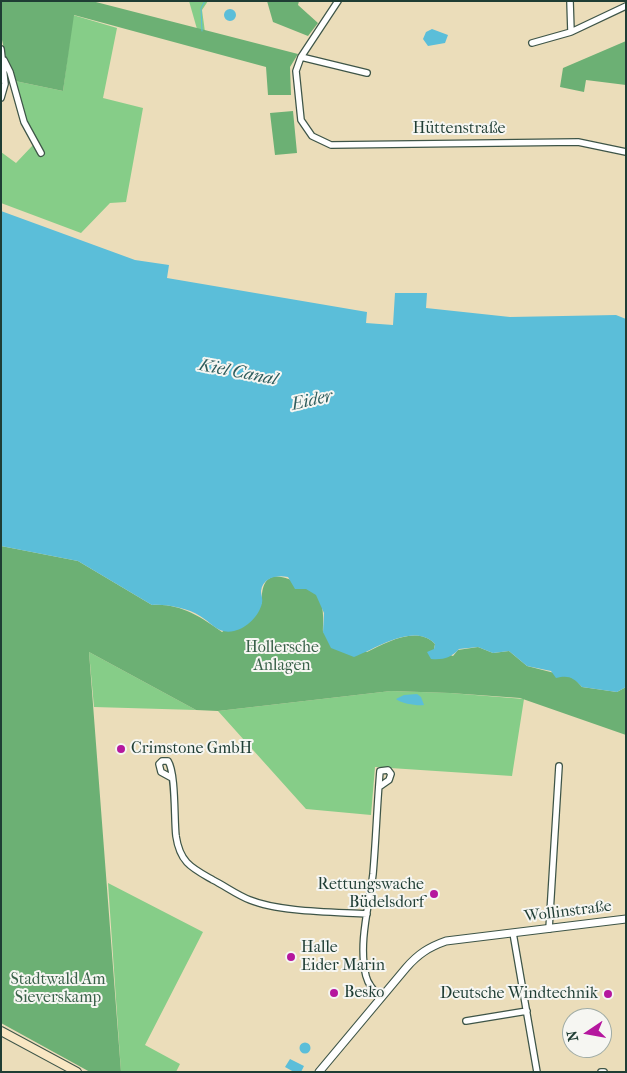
<!DOCTYPE html>
<meta charset="utf-8">
<style>
body{margin:0}
#map{position:relative;width:627px;height:1073px;overflow:hidden;background:#ebddba;font-family:"IM FELL French Canon",serif}
canvas{display:block}
.frame{position:absolute;inset:0;border:2px solid #1f3d34;pointer-events:none}
.north{position:absolute;left:562px;top:1008px;width:50px;height:50px;box-sizing:border-box;background:#f6f6f2;border:1px solid #a0aca6;border-radius:50%;rotate:258deg;font-size:14px;font-weight:700;line-height:20px;text-align:center;color:#1f3d34}
.north::after{content:'';display:block;margin:auto;width:18px;height:22px;background:#b5179e;clip-path:polygon(50% 0,100% 100%,50% 72%,0 100%)}
</style>
<div id="map">
<canvas width="627" height="1073"></canvas>
<div class="frame"></div>
<div class="north">N</div>
</div>
<script>
const ctx = document.querySelector('canvas').getContext('2d');
ctx.lineJoin = 'round';
function paint(path, color) { ctx.fillStyle = color; ctx.fill(path, 'evenodd'); }
function trace(path, color, width, dash) { ctx.strokeStyle = color; ctx.lineWidth = width; ctx.lineCap = dash ? 'butt' : 'round'; ctx.setLineDash(dash || []); ctx.stroke(path); }
function label(font, color, halo, rows, align = 'center') {
  ctx.font = font + ' "IM FELL French Canon",serif'; ctx.lineWidth = 4; ctx.setLineDash([]); ctx.textBaseline = 'middle'; ctx.strokeStyle = halo; ctx.fillStyle = color; for (const [text, x, y, turn = 0] of rows) {
    ctx.save(); ctx.translate(x, y); ctx.rotate((+turn || 0) * Math.PI / 180); ctx.textAlign = isNaN(turn) ? turn : align; if (halo) ctx.strokeText(text, 0, 0); ctx.fillText(text, 0, 0); ctx.restore();
  }
}
const green = new Path2D(`
 M189,1H208L202,10L205,32L197,29Z
 M73,15L117,28L103,98L143,108L126,202L110,203L81,233L1,203V152L16,163L33,145L39,156L44,152L26,121L15,81L63,91Z
 M89,652L196,710L94,707Z
 M391,691L450,693L524,699L512,776L375,767L371,815L306,809L218,711Z
 M108,883L203,932L145,1045L180,1064L176,1072H121Z`);
const forest = new Path2D(`
 M1,1H92L298,54L290,67L291,95H268L266,67L74,15L63,91L15,81L6,59L1,35Z
 M267,1H299L298,5L318,23L308,36L273,22Z
 M626,41V85L586,80L584,92L560,87L563,68Z
 M293,111L297,153L275,155L270,113Z
 M1,546L78,561L152,605C179,603 200,616 222,632L262,603C260,570 280,572 302,586C306,588 312,591 316,594C325,604 323,620 323,632L367,652C386,643 417,625 435,644L434,649L453,656L458,650L478,647L493,653L509,651L527,666L574,678L582,687L617,692L626,687V735L520,698L450,693L391,691L218,711L196,710L89,652L121,1072H90L1,1023Z`);
const water = new Path2D(`
 M224 15a6 6 0 1 1 12 0a6 6 0 1 1-12 0Z
 M432,29L448,35L445,43L428,46L423,39L426,32Z
 M1,211L135,260L169,265L167,278L367,312L366,323L393,325L395,293H427L426,308L510,317L616,315L626,319V687L617,692L582,687C573,677 568,675 556,678L551,671L527,666L509,651L493,653L478,647L459,649C451,658 443,660 431,659L427,652L434,649L435,644C414,622 376,649 354,657L331,648L323,632L324,613L316,595L306,589H295L288,577C277,575 263,577 261,591C261,595 263,599 262,603C259,616 247,628 234,631C219,635 212,623 200,616C187,608 167,604 152,605L78,561L1,546Z
 M417,694L421,697L424,705C418,706 402,704 396,699L404,695Z
 M299.5 1048a5.5 5.5 0 1 1 11 0a5.5 5.5 0 1 1-11 0Z
 M290,1059L304,1066L301,1072H294L285,1067Z`);
const stream = new Path2D(`
 M202,31L201,8L205,1`);
const minor = new Path2D(`
 M338,1L301,57L296,71L301,120L312,136L331,145L578,142L626,152
 M570,1L571,32
 M532,43L571,32L626,6
 M1,49L5,84L1,98
 M301,57L367,73
 M4,60L10,72L24,122L41,153
 M172,778L161,772L159,764L162,761H168C176,773 174,820 176,836C180,863 192,868 213,880C225,886 237,895 250,900C279,912 335,912 367,914
 M379,787L389,780L391,774L388,770L380,771C377,805 376,839 373,874C369,906 358,944 366,976C368,985 375,992 381,998
 M549,929L559,766
 M513,933L537,1072
 M466,1021L527,1011
 M601,1072H604`);
const tertiary = new Path2D(`
 M319,1072L406,968C418,954 429,947 446,941L626,919`);
const secondary = new Path2D(`
 M1,1031L77,1072`);
const markers = [
 [121,749,5,"#b5179e"],
 [434,894,5,"#b5179e"],
 [291,957,5,"#b5179e"],
 [334,993,5,"#b5179e"],
 [608,994,5,"#b5179e"]
];
const streetNames = [
 ["Hüttenstraße",459,129],
 ["Wollinstraße",568,912,-7]
];
const parkNames = [
 ["Hollersche",282,648],
 ["Anlagen",282,666],
 ["Stadtwald Am",58,980],
 ["Sieverskamp",58,998]
];
const poiNames = [
 ["Crimstone GmbH",131,749],
 ["Rettungswache",424,885,"right"],
 ["Büdelsdorf",424,903,"right"],
 ["Halle",301,948],
 ["Eider Marin",301,966],
 ["Besko",344,993],
 ["Deutsche Windtechnik",598,994,"right"]
];
const waterNames = [
 ["Kiel Canal",238,373,11],
 ["Eider",312,401,-13]
];
paint(green, '#86cd88');
paint(forest, '#6cb074');
paint(water, '#5bbed9');
trace(stream, '#5bbed9', 1);
trace(minor, '#3e5548', 8);
trace(tertiary, '#3e5548', 9);
trace(secondary, '#3e5548', 10);
trace(minor, '#fff', 5.5);
trace(tertiary, '#fff', 7);
trace(secondary, '#f9e7c3', 8);
for (const [x, y, r, color] of markers) { const dot = new Path2D(); dot.arc(x, y, r, 0, 2 * Math.PI); ctx.fillStyle = color; ctx.fill(dot); trace(dot, '#f6f6f2', 2); }
label('16px', '#1f3d34', '#f6f6f2', streetNames);
label('16px', '#396149', '#f6f6f2', parkNames);
label('16px', '#1f3d34', '#f6f6f2', poiNames, 'left');
label('italic 18px', '#2e5d5d', '#f6f6f2', waterNames);
</script>
